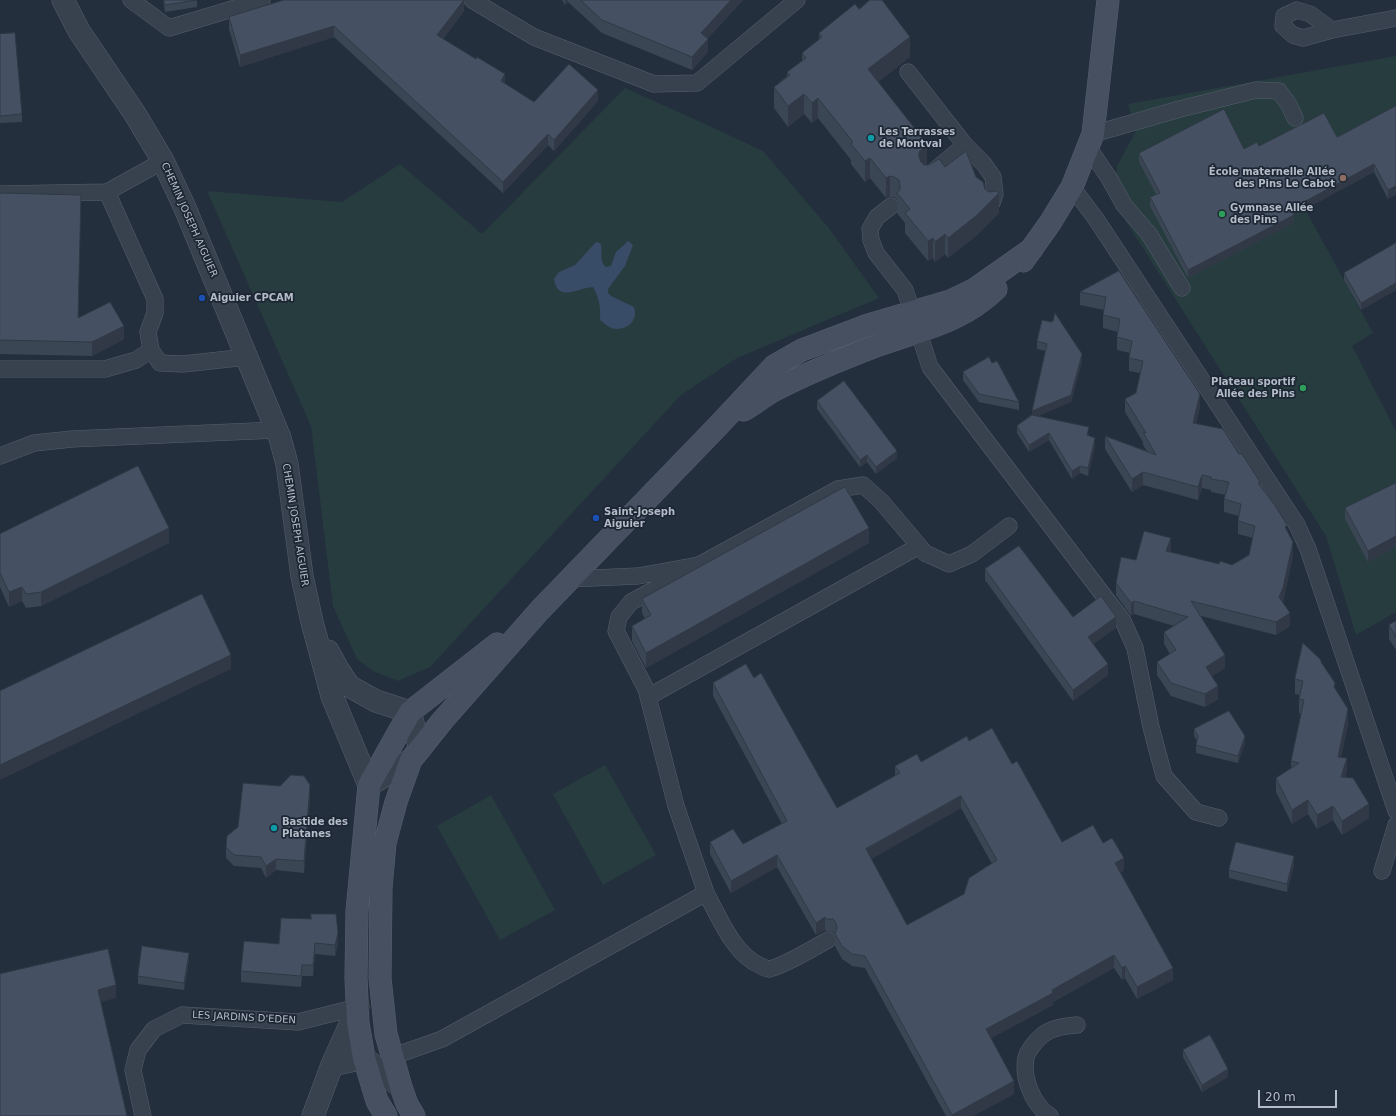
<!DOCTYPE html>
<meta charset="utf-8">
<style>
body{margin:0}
#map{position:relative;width:1396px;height:1116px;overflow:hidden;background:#242f3e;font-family:"DejaVu Sans",sans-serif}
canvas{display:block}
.scale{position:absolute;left:1258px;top:1090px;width:79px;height:18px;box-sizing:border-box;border:2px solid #b4bcc9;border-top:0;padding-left:5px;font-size:12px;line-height:14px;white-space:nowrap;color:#b4bcc9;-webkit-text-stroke:3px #1d2633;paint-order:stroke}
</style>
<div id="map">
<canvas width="1396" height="1116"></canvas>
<div class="scale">20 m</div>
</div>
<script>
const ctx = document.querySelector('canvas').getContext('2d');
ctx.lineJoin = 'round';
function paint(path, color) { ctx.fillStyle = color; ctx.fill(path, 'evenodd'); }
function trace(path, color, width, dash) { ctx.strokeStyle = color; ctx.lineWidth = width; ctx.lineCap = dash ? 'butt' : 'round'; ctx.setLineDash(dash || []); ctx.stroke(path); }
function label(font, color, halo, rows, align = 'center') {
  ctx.font = font + ' "DejaVu Sans",sans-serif'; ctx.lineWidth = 3.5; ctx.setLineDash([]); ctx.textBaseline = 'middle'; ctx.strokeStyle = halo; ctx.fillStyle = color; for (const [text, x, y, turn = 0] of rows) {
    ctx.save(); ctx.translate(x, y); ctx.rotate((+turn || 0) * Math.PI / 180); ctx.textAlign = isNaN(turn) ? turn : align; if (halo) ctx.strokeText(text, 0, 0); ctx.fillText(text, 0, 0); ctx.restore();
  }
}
const green = new Path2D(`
 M1396,56V114L1305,209L1373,333L1352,346L1396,431V612L1356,635L1326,536L1101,182L1116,174L1117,166L1136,131L1128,104Z
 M625,88L703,123L763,151L828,227L879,298L737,358L681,395L430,667L398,681L373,671L357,659L333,606L311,426L207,191L342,202L400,164L482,234Z
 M605,765L656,855L603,885L553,794Z
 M491,795L555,910L500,940L437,826Z`);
const water = new Path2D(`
 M628,241L633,245L625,266L608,289V293L611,296L634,307C639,322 625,332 611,328C607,326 604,323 600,320C601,307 599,298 593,287C577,288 558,303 554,279L559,272L575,265L596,242L600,243C604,251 598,260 606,267L611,266L616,252Z`);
const lane = new Path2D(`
 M131,0L169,28L262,0
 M472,0L534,37L654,84L697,83L797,0
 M1332,30L1310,14L1297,10L1284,16L1283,26L1293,35L1303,38L1332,30L1396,18
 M908,72L965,145L984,164L993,177L995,194L992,203
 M1093,134L1180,109L1256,90L1279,91L1289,105L1295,118
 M1088,147L1109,178L1124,205L1149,234L1182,288
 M928,176L965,145
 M1072,187L1096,219L1297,525L1308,549L1396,811
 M107,192L163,161
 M0,194L107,192L155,299V313L148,332L151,350L160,363L183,364L247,357
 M891,206L877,217L870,229L871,240L876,253L905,290L930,367L1123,621L1135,648L1151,727L1164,776L1196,812L1219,818
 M0,369H105L136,360L151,350
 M0,456L34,443L72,439L277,430
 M686,572L631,602L619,617L616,631L646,689L676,806L706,893
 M570,579L638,576L699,565L838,489L863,485L881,501L925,553L949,564L972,554L1009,526
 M648,697L919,546
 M1382,871L1396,825
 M391,1057L442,1039L706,893C719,917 734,955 761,966C763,967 767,969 769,969C782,967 815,947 828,940
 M143,1116L133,1070L138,1050L154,1029L182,1015L298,1022L358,1007
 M1050,1116C1033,1105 1022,1078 1026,1058C1027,1051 1038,1038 1044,1034C1054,1027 1066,1026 1077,1025`);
const street = new Path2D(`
 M63,0L79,31L135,114L163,161L185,208L280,438L287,464L302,576L312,622L332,696L369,785L411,760
 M328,651L339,671L349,686L376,701L410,712L420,749
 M332,1065L364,1058L401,1087
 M313,1116L332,1065L358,1007`);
const secondary = new Path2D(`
 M1023,261L1050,223L1072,187L1093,134L1108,0
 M744,410C754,404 764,396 775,390C807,373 842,359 876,346C920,330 961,323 996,289
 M386,1116L377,1101L364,1058L358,1023L356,978L357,911L369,785L410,712L497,644
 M414,1116L407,1104L401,1087L386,1034L380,978L381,888L385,843L396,802L411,760L443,720L540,610L716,428L774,366L802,350L868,325L950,301L975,289L1032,249`);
const wall = new Path2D(`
 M163,0H197V7L165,12Z
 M562,0H743L708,38V52L692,70L602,33L568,2L565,5Z
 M859,9L910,57L878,82L927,164V165L945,167L976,177L985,189L999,213L976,236L948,258L945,254L935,262L933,258L928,261L905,233V223L897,213V199L894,197H890L886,198L870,178L865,182L851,164V160L818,118L812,123L804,114L788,127L774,108V87L787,76V72L802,61V53L819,40V33Z
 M464,11L443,39L505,84L534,102L598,101L554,151L548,145L503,193L334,37L240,67L229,29V17Z
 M0,34L22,114V122L0,123Z
 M1396,106L1388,199L1374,172L1294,215V223L1188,278L1150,206V197L1156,194L1139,162V153L1244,149L1259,146L1337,137Z
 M0,193L79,317L124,339L92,356L0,354Z
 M1396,243V290L1361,310L1344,280V273Z
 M1119,271L1200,407L1196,423L1239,454L1260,486L1287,530L1293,555L1283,602L1290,626L1276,635L1201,616L1225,668L1212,676L1218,699L1205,707L1171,696L1157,675V662L1170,654L1164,644V632L1174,626L1134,614L1131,616L1116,595V583L1136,560L1171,551L1170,552L1219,564L1232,565L1249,555L1253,538L1238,534V521L1239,516L1224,512V499L1226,495L1211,492V490L1202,488L1198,500L1143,485L1132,492L1105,449V436L1147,451L1143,445V442L1125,412V399L1136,393L1140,373L1129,371V358L1130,353L1117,350V337L1118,332L1103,328V315L1104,310L1080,305V292Z
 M1042,320L1082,361L1071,402L1037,416L1089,434L1088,435L1095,445L1088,476L1080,473L1072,479L1049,440L1029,452L1017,433V426L1032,416L1046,351L1037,349V341Z
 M992,363L1019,402V410L979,402L963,380V372Z
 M817,401L897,458L876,474L867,462L860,467L817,409Z
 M1396,483V547L1368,562L1345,519V508Z
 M0,534L169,543L41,606L26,608L22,601L9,607L0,587Z
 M869,543L646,668L632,641V626L645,619L642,613V599Z
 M985,569L1073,617L1116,628L1093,644L1108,675L1073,701L985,580Z
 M1396,621V650L1389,639V625Z
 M1321,663L1335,688L1348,724L1341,757L1347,772L1345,778L1369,818L1342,835L1333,820L1317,829L1308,814L1292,824L1276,792V778L1291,769V761L1301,714L1299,713V699L1300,695L1295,694V679Z
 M754,678L837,808L895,776V766L921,762L969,741L1012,764L1062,842L1103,843L1124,870L1120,873L1173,980L1137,999L1125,978L1122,980L1114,968L1053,1002V1005L991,1038L1014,1094L973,1116H946L865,968L852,966L842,959L835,946V934L833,932L826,931L825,930L816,935L777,867L731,893L710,854V842L743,844L782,824L713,696V683ZM961,808L992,864L964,894L907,925L871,859Z
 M1194,729L1245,743L1238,763L1196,753V745L1197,741L1194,736Z
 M310,796L304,873L276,870L266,878L261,868L234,866L226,858V847Z
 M1294,864L1287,892L1229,878V870Z
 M281,918L338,944L335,956L315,954L313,976H302L301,987L241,982V971L279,944Z
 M189,960L184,990L138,984V976Z
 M1183,1050L1228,1077L1202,1092L1183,1057Z`);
const shadedWall = new Path2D(`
 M464,0V11L437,46V35Z
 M565,0H568V2L565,5Z
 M731,0H743L701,46V33Z
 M334,26V37L240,67V55Z
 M910,37V57L868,90V69Z
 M708,39V52L692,70V57Z
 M505,74V86L501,81Z
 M598,90V101L554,151V140Z
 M804,94V114L788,127V106Z
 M818,98V118L812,123V103Z
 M548,134V145L503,193V182Z
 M927,144V164L919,172V152Z
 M870,158V178L865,182V161Z
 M1374,164V172L1294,215V223L1188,278V270L1291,209Z
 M890,176V197L886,198V178Z
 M1396,186V195L1388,199V190Z
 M999,193V213L976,236L948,258V238Z
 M945,234V254L935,262V242Z
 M933,238V258L928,261V241Z
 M1396,283V290L1361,310V303Z
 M124,326V339L92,356V342Z
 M1082,354V361L1071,402L1032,419V411Z
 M1200,394V407L1193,436V423Z
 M1049,433V440L1029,452V445Z
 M1095,438V445L1088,476V468Z
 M897,451V458L876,474V467Z
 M867,455V462L860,467V460Z
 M1080,466V473L1072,479V471Z
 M1143,472V485L1132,492V479Z
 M1202,475V488L1198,500V487Z
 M169,528V543L41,606V592Z
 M869,528V543L646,668V653Z
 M1396,536V547L1368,562V551Z
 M1171,538V551L1166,564V551Z
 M1293,542V555L1283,601L1279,610V597Z
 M22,587V601L9,607V592Z
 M1134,601V614L1131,616V603Z
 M1290,613V626L1276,635V622Z
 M1116,617V628L1088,648V637Z
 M231,655V669L0,780V765Z
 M1225,655V668L1206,680V667Z
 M1108,664V675L1073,701V690Z
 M1218,686V699L1205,707V694Z
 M1348,709V724L1338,771V757Z
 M1245,736V743L1238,763V756Z
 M1347,758V772L1341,792V777Z
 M310,785V796L304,873V861Z
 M961,796V808L866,862V849Z
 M1308,800V814L1292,824V810Z
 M1369,804V818L1342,835V821Z
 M1333,806V820L1317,829V815Z
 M777,855V867L731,893V881Z
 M1294,856V864L1287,892V884Z
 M1124,858V870L1115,876V863Z
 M276,859V870L266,878V866Z
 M825,917V930L816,935V923Z
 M338,933V944L335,956V945Z
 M315,943V954L313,976V965Z
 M189,953V960L184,990V983Z
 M1114,955V968L1053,1002V1005L986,1041V1029L1052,990Z
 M1125,966V978L1122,980V968Z
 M1173,968V980L1137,999V987Z
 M116,985V998L98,1003V990Z
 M1228,1069V1077L1202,1092V1085Z
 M1014,1081V1094L973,1116H952V1115Z`);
const building = new Path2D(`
 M164,0H197L165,5Z
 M284,0H464L437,35L476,59L477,57L505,74L501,81L534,102L569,64L598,90L554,140L548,134L503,182L334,26L240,55L229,17Z
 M581,0H731L701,33L708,39L692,57L602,20Z
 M870,0H882L910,37L868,69L927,144L919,152V157L921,162L924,165H929L939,159L945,167L966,151L976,177L983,182L985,189L989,192L996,191L999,193L976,216L948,238L945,234L935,242L933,238L928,241L905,213L910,209L897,193L900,190V185L899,180L894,177L890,176L886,178L870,158L865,161L851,144L853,142L818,98L812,103L804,94L788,106L774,87L790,75L787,72L806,58L802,53L822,37L819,33L855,4L859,9Z
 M15,33L22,114L0,116V34Z
 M1396,106V186L1388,190L1374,164L1291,209L1294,215L1188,270L1150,197L1160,193L1139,153L1224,109L1244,149L1257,142L1259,146L1324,113L1337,137Z
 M0,193L81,195L78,318L110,302L124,326L92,342L0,340Z
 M1396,243V283L1361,303L1344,273Z
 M1119,271L1200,394L1193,423L1223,429L1239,454H1242L1260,482L1258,483L1274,504L1287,525L1285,527L1293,542L1283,588L1279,597L1290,613L1276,622L1191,601L1225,655L1206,667L1218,686L1205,694L1171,683L1157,662L1176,650L1164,632L1188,617L1134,601L1131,603L1116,583L1121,557L1136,560L1144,531L1171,538L1166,551L1219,564L1220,561L1232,565L1249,555L1255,526L1238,521L1241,504L1224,499L1229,482L1211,479V477L1202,475L1198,487L1143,472L1132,479L1105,436L1156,455L1143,432L1146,433L1125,399L1136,393L1143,361L1129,358L1132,341L1117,337L1120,319L1103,315L1106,297L1080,292Z
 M1055,313L1082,354L1071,395L1032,411L1047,344L1037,341L1042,320L1051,322L1053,321Z
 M989,357L992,363L997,361L1019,402L979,394L963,372Z
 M844,381L897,451L876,467L867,455L860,460L817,401Z
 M1032,415L1089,427L1087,435L1095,438L1088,468L1080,466L1072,471L1049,433L1029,445L1017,426Z
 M138,466L169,528L41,592L26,594L22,587L9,592L0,573V534Z
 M1396,483V536L1368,551L1345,508Z
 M845,487L869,528L646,653L632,626L651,615L642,599Z
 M1019,546L1073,617L1101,596L1116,617L1088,637L1108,664L1073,690L985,569Z
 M202,594L231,655L0,765V691Z
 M1396,621V637L1389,625Z
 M1303,643L1321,660V662L1335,683L1334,687L1348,709L1338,757L1347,758L1341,777L1353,778L1369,804L1342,821L1333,806L1317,815L1308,800L1292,810L1276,778L1299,763L1291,761L1304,700L1299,699L1303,681L1295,679Z
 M746,664L754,678L761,673L837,808L900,773L895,766L917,754L921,762L967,736L969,741L992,728L1012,764L1017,761L1062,842L1093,825L1103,843L1112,838L1124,858L1115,863L1173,968L1137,987L1125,966L1122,968L1114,955L1052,990L1053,993L986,1029L1014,1081L952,1115L865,956L852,954L842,946L835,934L837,928L836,923L833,919H826L825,917L816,923L777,855L731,881L710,842L733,829L743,844L787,821L713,683ZM961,796L997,860L969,878L964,894L907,925L866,849Z
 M1229,711L1245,736L1238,756L1196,745L1198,736L1194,729Z
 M291,775L304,776L310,785L304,861L276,859L266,866L261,857L234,855L226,847L227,836L238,827L243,783L280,786Z
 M1236,842L1294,856L1287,884L1229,870Z
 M311,914H336L338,933L335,945L315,943L313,965H302L301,976L241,971L244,941L279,944L281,918L311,919Z
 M142,946L189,953L184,983L138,976Z
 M108,949L116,985L98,990L127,1116H0V974Z
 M1210,1035L1228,1069L1202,1085L1183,1050Z`);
const markers = [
 [871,138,4,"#0f9aa8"],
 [1343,178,4,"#8d6e63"],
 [1222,214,4,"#2e9e5b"],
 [202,298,4,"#1a4fb4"],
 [1303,388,4,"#2e9e5b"],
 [596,518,4,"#1a4fb4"],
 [274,828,4,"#0f9aa8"]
];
const poiNames = [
 ["Les Terrasses",879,132],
 ["de Montval",879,144],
 ["École maternelle Allée",1335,172,"right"],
 ["des Pins Le Cabot",1335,184,"right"],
 ["Gymnase Allée",1230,208],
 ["des Pins",1230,220],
 ["Aiguier CPCAM",210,298],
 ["Plateau sportif",1295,382,"right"],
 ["Allée des Pins",1295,394,"right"],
 ["Saint-Joseph",604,512],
 ["Aiguier",604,524],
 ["Bastide des",282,822],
 ["Platanes",282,834]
];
const streetNames = [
 ["CHEMIN JOSEPH AIGUIER",189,220,66],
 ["CHEMIN JOSEPH AIGUIER",295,525,81],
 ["LES JARDINS D'EDEN",244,1018,3]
];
paint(green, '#263c3f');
paint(water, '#394c67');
trace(lane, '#565f6c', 17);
trace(street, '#565f6c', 23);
trace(secondary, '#565f6c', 23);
trace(lane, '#38414e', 16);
trace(street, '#38414e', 22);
trace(secondary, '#465061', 22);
paint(wall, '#3b4654');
paint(shadedWall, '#303945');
paint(building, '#455162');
trace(building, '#303945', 1);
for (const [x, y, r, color] of markers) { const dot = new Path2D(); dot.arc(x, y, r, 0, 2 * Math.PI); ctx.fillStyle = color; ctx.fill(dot); trace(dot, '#1d2633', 1.5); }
label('bold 10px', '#b4bcc9', '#1d2633', poiNames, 'left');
label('10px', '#b4bcc9', '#1d2633', streetNames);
</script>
